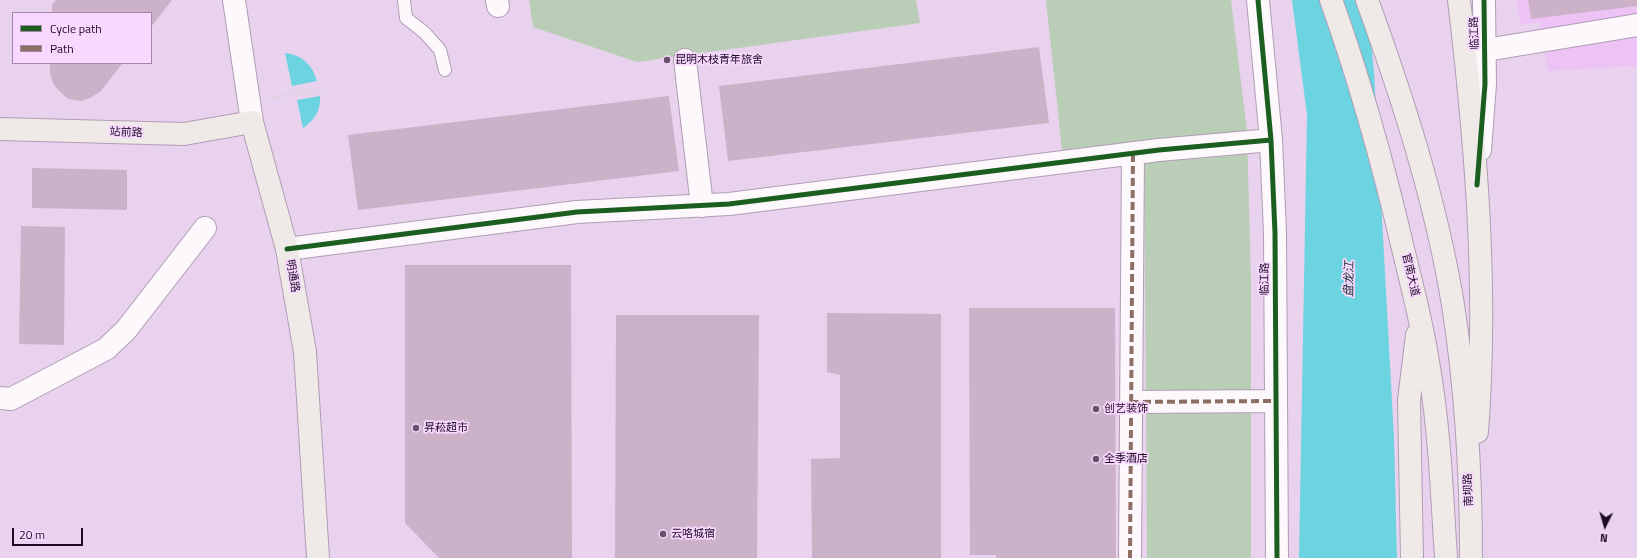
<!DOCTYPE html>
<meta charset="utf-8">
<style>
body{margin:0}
#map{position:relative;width:1637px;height:558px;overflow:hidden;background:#e9d2ee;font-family:"Titillium Web",sans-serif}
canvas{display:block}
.legend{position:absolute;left:12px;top:12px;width:140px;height:52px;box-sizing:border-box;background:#f8d8fe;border:1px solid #a186a6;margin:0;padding:5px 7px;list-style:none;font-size:12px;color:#1f0c23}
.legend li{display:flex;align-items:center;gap:8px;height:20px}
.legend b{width:20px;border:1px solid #a186a6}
.north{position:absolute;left:1585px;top:506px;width:40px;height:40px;-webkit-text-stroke:3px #f8d8fe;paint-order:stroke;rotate:185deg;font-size:11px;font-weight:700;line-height:16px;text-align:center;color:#1f0c23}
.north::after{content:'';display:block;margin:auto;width:14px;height:18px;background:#1f0c23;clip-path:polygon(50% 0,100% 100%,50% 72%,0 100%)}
.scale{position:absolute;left:12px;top:528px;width:71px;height:18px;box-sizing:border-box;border:2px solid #1f0c23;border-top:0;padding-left:5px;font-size:12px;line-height:14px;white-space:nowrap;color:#1f0c23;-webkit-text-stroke:3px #f8d8fe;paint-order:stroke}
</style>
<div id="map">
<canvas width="1637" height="558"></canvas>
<ul class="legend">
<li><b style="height:5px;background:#1b5e20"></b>Cycle path</li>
<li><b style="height:5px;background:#8d6e63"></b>Path</li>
</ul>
<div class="north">N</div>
<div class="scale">20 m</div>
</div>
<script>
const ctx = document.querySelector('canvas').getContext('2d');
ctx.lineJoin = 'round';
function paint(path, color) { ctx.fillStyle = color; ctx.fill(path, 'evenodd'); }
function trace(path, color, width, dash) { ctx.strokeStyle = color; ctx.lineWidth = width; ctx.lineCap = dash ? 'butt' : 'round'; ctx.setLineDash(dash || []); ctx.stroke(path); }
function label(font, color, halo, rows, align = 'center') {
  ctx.font = font + ' "Titillium Web","Noto Sans SC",sans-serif'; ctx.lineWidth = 3.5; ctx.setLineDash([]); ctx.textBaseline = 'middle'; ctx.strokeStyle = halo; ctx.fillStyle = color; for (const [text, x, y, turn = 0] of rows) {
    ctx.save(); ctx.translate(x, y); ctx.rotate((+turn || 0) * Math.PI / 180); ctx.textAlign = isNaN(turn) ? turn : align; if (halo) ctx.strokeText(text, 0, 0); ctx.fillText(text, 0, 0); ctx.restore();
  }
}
const built = new Path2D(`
 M1517,0H1637V66L1548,71L1540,22L1520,25Z`);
const green = new Path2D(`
 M529,0H916L920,23L637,62L533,27Z
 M1046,0H1231L1247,131L1251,282V558H1147L1144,142L1062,150Z`);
const water = new Path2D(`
 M1292,0H1367L1374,72L1394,438L1397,558H1299L1307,115Z
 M285,53C302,55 312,64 317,81L292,86Z
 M320,96C321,110 315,120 303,128L297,100Z`);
const building = new Path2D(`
 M56,0H172L151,27V13H52V5Z
 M1528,0H1637V6L1531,19Z
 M1039,47L1049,123L728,161L719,86Z
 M50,63H123L100,92L90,98L82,101L74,100L67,98L58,90L53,83L50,73Z
 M669,96L679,171L358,210L348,135Z
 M32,168L127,170V210L32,208Z
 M21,226L65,227L64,345L19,344Z
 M405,265H571L572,558H439L405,523Z
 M969,308H1115L1116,558H996V555H970Z
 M827,313L941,314V558H812L811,459L840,458V375L827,372Z
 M616,315H759L757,558H615Z`);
const path = new Path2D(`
 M271,98L326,88`);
const lane = new Path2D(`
 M404,0L406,18L425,33L440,50L445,70`);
const street = new Path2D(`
 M234,0L252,122
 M497,0L498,6
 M1258,0L1271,140L1275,233L1277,558
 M1486,50L1637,25
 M685,60L702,206
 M1480,150L1485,84L1484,0
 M287,249L577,212L729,204L1159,150L1271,140
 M0,398L11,399L106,349L126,330L205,228
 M1131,402L1276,401
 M1130,558L1133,153`);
const secondary = new Path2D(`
 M1331,0C1361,83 1384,167 1404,253C1414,293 1424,333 1430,374C1440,435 1442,497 1446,558
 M1367,0C1403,99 1436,201 1453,305C1466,388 1471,474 1471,558
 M1459,0C1476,143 1488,288 1477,432
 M0,129L184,134L252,122L287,249L305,352L318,558
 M1412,558L1409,400L1417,335`);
const quiet = new Path2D(`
 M1131,402L1276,401
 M1130,558L1133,153`);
const cycleway = new Path2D(`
 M1258,0L1271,140L1275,233L1277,558
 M1477,185L1485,84L1484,0
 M287,249L577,212L729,204L1159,150L1271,140`);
const markers = [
 [667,60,4,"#66516a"],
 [1096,409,4,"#66516a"],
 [416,428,4,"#66516a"],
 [1096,459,4,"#66516a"],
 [663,534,4,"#66516a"]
];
const streetNames = [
 ["临江路",1475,33,-92],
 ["站前路",126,133,2],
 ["官南大道",1410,275,77],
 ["明通路",292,276,80],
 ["临江路",1265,279,-90],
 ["南坝路",1469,490,-93]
];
const poiNames = [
 ["昆明木枝青年旅舍",675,60],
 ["创艺装饰",1104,409],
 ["昇菘超市",424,428],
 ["全季酒店",1104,459],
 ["云咯城宿",671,534]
];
const waterNames = [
 ["盘龙江",1350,279,-89]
];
paint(built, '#edc3f6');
paint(green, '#bacdb6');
paint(water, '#6cd3e1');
paint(building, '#ccb2c9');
trace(lane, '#b09db4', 14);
trace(street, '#b09db4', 24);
trace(secondary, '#b09db4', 24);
trace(path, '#dbd4dc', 2.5, [3, 2]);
trace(lane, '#fcf8fc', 12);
trace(street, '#fcf8fc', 22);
trace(secondary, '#efe9e8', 22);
trace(quiet, '#8d6e63', 4, [8, 4]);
trace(cycleway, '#1b5e20', 5);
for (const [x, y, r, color] of markers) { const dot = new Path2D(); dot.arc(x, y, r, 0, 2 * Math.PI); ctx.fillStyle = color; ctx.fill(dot); trace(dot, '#f8d8fe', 1.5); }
label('11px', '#1f0c23', '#f8d8fe', streetNames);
label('11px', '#1f0c23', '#f8d8fe', poiNames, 'left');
label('italic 12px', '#152e2f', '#f8d8fe', waterNames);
</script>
